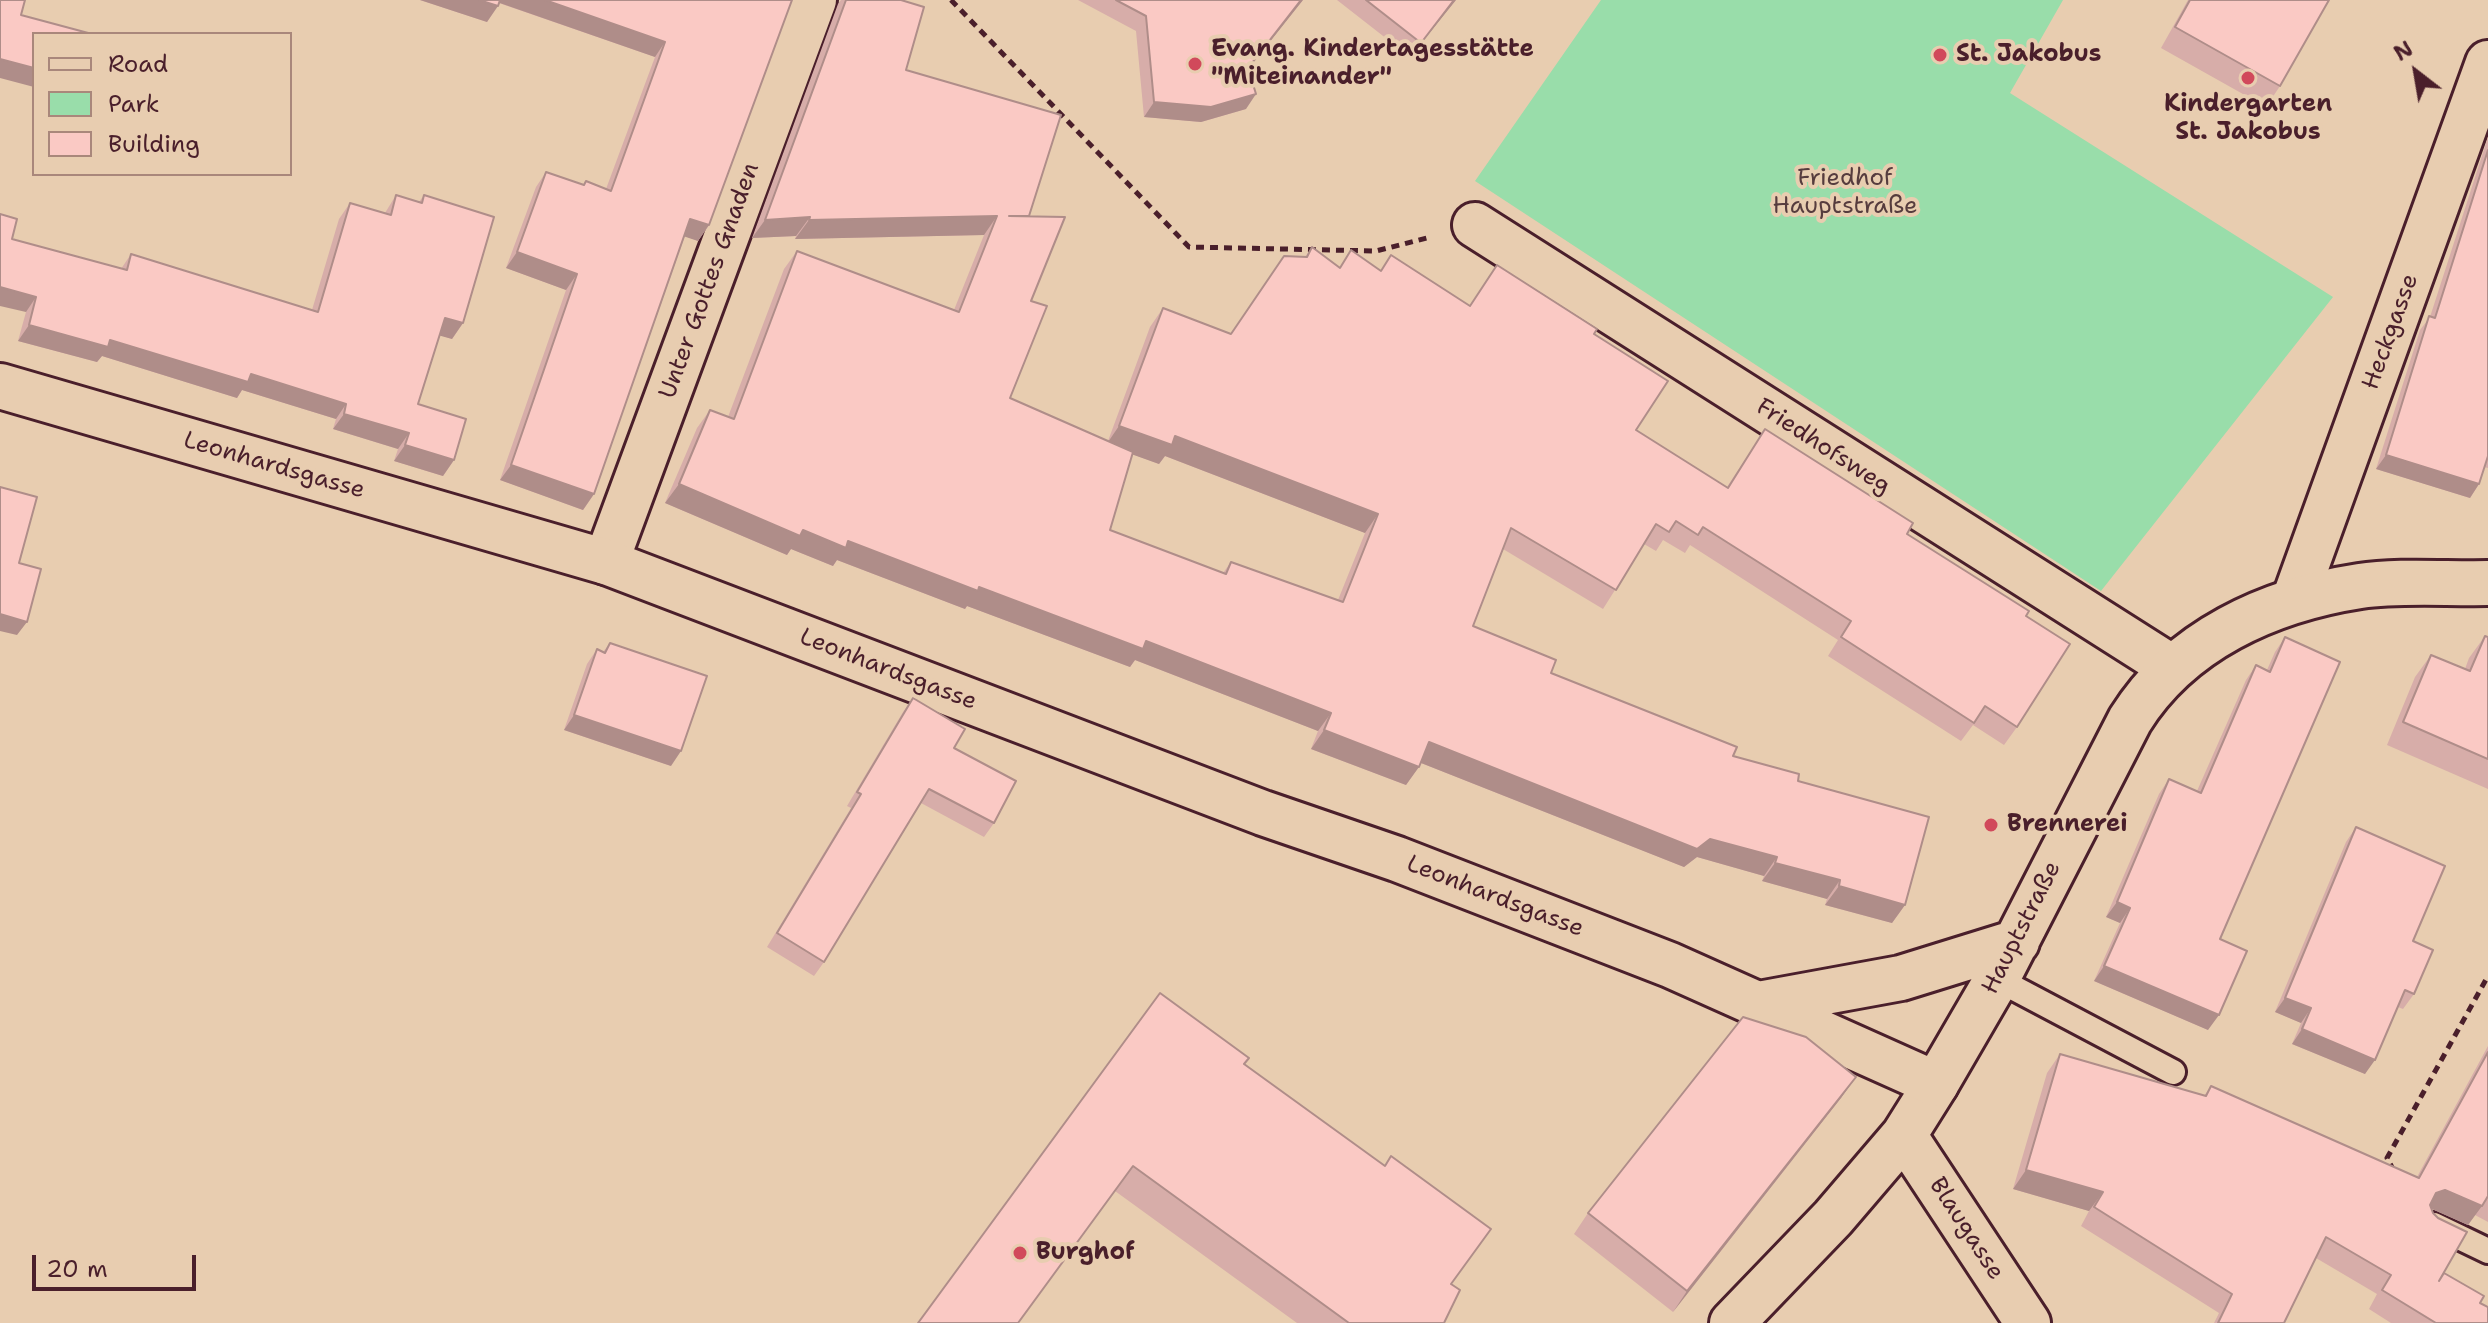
<!DOCTYPE html>
<meta charset="utf-8">
<style>
body{margin:0}
#map{position:relative;width:2488px;height:1323px;overflow:hidden;background:#e8cdb0;font-family:"Shantell Sans",sans-serif}
canvas{display:block}
.legend{position:absolute;left:32px;top:32px;width:260px;height:144px;box-sizing:border-box;background:#e8cdb0;border:2px solid #a9877b;margin:0;padding:10px 14px;list-style:none;font-size:24px;color:#4a1f2b}
.legend li{display:flex;align-items:center;gap:16px;height:40px}
.legend b{width:40px;border:2px solid #a9877b}
.north{position:absolute;left:2376px;top:32px;width:80px;height:80px;-webkit-text-stroke:6px #e8cdb0;paint-order:stroke;rotate:329deg;font-size:22px;font-weight:700;line-height:32px;text-align:center;color:#4a1f2b}
.north::after{content:'';display:block;margin:auto;width:28px;height:36px;background:#4a1f2b;clip-path:polygon(50% 0,100% 100%,50% 72%,0 100%)}
.scale{position:absolute;left:32px;top:1255px;width:164px;height:36px;box-sizing:border-box;border:4px solid #4a1f2b;border-top:0;padding-left:10px;font-size:24px;line-height:28px;white-space:nowrap;color:#4a1f2b;-webkit-text-stroke:6px #e8cdb0;paint-order:stroke}
</style>
<div id="map">
<canvas width="2488" height="1323"></canvas>
<ul class="legend">
<li><b style="height:10px;background:#e8cdb0"></b>Road</li>
<li><b style="height:22px;background:#9da"></b>Park</li>
<li><b style="height:22px;background:#fac9c4"></b>Building</li>
</ul>
<div class="north">N</div>
<div class="scale">20 m</div>
</div>
<script>
const ctx = document.querySelector('canvas').getContext('2d');
ctx.lineJoin = 'round';
function paint(path, color) { ctx.fillStyle = color; ctx.fill(path, 'evenodd'); }
function trace(path, color, width, dash) { ctx.strokeStyle = color; ctx.lineWidth = width; ctx.lineCap = dash ? 'butt' : 'round'; ctx.setLineDash(dash || []); ctx.stroke(path); }
function label(font, color, halo, rows, align = 'center') {
  ctx.font = font + ' "Shantell Sans",sans-serif'; ctx.lineWidth = 8; ctx.setLineDash([]); ctx.textBaseline = 'middle'; ctx.strokeStyle = halo; ctx.fillStyle = color; for (const [text, x, y, turn = 0] of rows) {
    ctx.save(); ctx.translate(x, y); ctx.rotate((+turn || 0) * Math.PI / 180); ctx.textAlign = isNaN(turn) ? turn : align; if (halo) ctx.strokeText(text, 0, 0); ctx.fillText(text, 0, 0); ctx.restore();
  }
}
const green = new Path2D(`
 M1601,0H2063L2010,93L2333,297L2101,591L1475,181Z`);
const path = new Path2D(`
 M951,0L1189,247L1376,251L1427,238
 M2394,1171L2387,1158L2488,976`);
const service = new Path2D(`
 M1997,979L2173,1072
 M2434,1225L2488,1251`);
const minor = new Path2D(`
 M1475,225L2171,667
 M606,562L814,0
 M2294,600L2488,63
 M1904,1135L2028,1323
 M1732,1323L1833,1218L1904,1135L1936,1084`);
const tertiary = new Path2D(`
 M0,386L606,562L1263,813L1397,859L1670,965L1936,1084L1997,979L2130,720C2180,640 2269,600 2360,586C2397,580 2449,584 2488,583
 M1759,1004L1901,978L2017,942`);
const wall = new Path2D(`
 M420,0H792L709,225L698,241L685,236L594,494L583,510L500,480L566,290L506,268L536,187L546,172L583,185L586,181L606,189L655,57L499,3L487,22Z
 M841,0H901L906,70L1029,216L1031,301L1010,398L1108,441L1150,327L1163,308L1231,334L1305,257L1312,247L1340,267L1351,250L1380,271L1470,306L1497,265L1594,334L1636,430L1727,487L1765,429L1907,534L2026,616L2017,727L2004,745L1973,725L1961,741L1828,656L1838,640L1690,545L1685,553L1663,540L1656,551L1644,544L1603,609L1503,549L1473,626L1551,673L1733,756L1798,781L1905,905L1892,923L1825,905L1827,899L1762,881L1764,876L1697,857L1684,867L1421,763L1406,785L1311,749L1318,731L1135,660L1130,667L967,606L965,609L837,560L833,566L791,549L787,555L665,503L697,428L710,410L728,417L784,269L797,251L954,310L984,235L795,239L796,236L752,238L838,4ZM1132,454L1159,464L1165,456L1365,533L1338,600L1231,562L1223,573L1110,530Z
 M1078,0H1303L1248,69L1246,109L1201,122L1144,117L1136,31Z
 M1337,0H1456L1410,57Z
 M2188,0H2329L2280,86L2266,107L2161,48Z
 M2488,137V468L2484,467L2479,484L2470,498L2376,469L2420,330L2430,317Z
 M396,195L419,202L424,195L463,323L452,339L440,335L418,404L454,460L443,476L394,461L398,449L333,429L336,419L242,390L237,398L102,356L97,362L18,341L26,312L12,239L121,269L131,254L312,310L339,219L350,203L385,213Z
 M2485,636L2488,637V789L2387,745L2415,677L2431,655L2465,669L2469,658Z
 M2285,637L2220,939L2208,1030L2094,981L2120,923L2106,917L2159,794L2169,779L2197,791L2246,680L2256,665L2267,670L2275,652Z
 M610,643L671,766L564,730L587,664L597,649L603,652Z
 M913,698L954,748L994,823L984,837L921,803L824,962L814,976L767,947L851,808L847,806L903,712Z
 M2356,827L2413,941L2414,994L2403,1009L2398,1007L2365,1074L2292,1044L2301,1023L2275,1012L2346,842Z
 M2488,1046V1222L2475,1215L2468,1225L2432,1209L2442,1276L2480,1303L2488,1323H2391L2369,1309L2377,1294L2316,1258L2284,1323H2214L2219,1313L2081,1226L2089,1211L2013,1189L2047,1073L2060,1054L2204,1096L2211,1086L2417,1177Z
 M1245,1064L1452,1284L1444,1323H1297L1115,1191L918,1323Z
 M1856,1077L1841,1098L1673,1312L1574,1234L1588,1213Z`);
const shadedWall = new Path2D(`
 M420,0H479L498,6L487,22Z
 M495,0H545L665,42L655,57L494,1Z
 M1301,0H1303L1238,82L1248,68Z
 M1454,0H1456L1410,57L1421,43Z
 M0,59L34,68V87L0,78Z
 M1256,94L1246,109L1201,122L1144,117L1154,102Z
 M997,216L984,235L795,239L809,220Z
 M810,217L796,236L752,238L765,220Z
 M690,219L709,225L698,241L680,235Z
 M517,252L577,274L566,290L506,268Z
 M0,287L36,297L26,312L0,306Z
 M445,318L463,323L452,339L434,334Z
 M29,325L110,340L251,374L346,404L336,419L242,390L237,398L102,356L97,362L18,341Z
 M344,414L409,433L398,449L333,429Z
 M1119,426L1175,436L1378,514L1365,533L1165,456L1159,464L1106,445Z
 M405,445L454,460L443,476L394,461Z
 M2386,455L2479,484L2470,498L2376,469Z
 M511,465L594,494L583,510L500,480Z
 M679,484L803,530L848,541L979,587L1146,641L1331,713L1318,731L1135,660L1130,667L967,606L965,609L837,560L833,566L791,549L787,555L665,503Z
 M0,614L27,622L17,635L0,631Z
 M574,715L681,751L671,766L564,730Z
 M1324,730L1419,767L1406,785L1311,749Z
 M1429,742L1710,839L1777,857L1764,876L1697,857L1684,867L1416,761Z
 M1775,863L1840,880L1827,899L1762,881Z
 M1839,886L1905,905L1892,923L1825,905Z
 M2117,902L2130,908L2120,923L2106,917Z
 M2104,966L2219,1015L2208,1030L2094,981Z
 M2285,998L2311,1008L2301,1023L2275,1012Z
 M2302,1029L2375,1060L2365,1074L2292,1044Z
 M1856,1077L1841,1098L1673,1312L1687,1291Z
 M2026,1170L2103,1192L2089,1211L2013,1189Z
 M2445,1190L2482,1206L2468,1225L2432,1209L2423,1212L2436,1193Z`);
const building = new Path2D(`
 M0,0H25L21,15L92,34H34V68L0,59Z
 M479,0H500L498,6Z
 M545,0H792L709,225L690,219L594,494L511,465L577,274L517,252L546,172L584,185L586,181L611,191L665,42Z
 M846,0H901L924,7L906,70L1061,115L1029,216H1009L1065,217L1031,301L1047,306L1010,398L1133,452L1110,530L1226,574L1231,562L1343,602L1378,514L1175,436L1172,445L1119,426L1163,308L1231,334L1284,256L1307,257L1312,247L1340,268L1351,250L1381,271L1391,255L1470,306L1497,265L1597,329L1594,334L1668,381L1636,430L1728,488L1765,429L1913,523L1907,534L2029,611L2026,616L2070,644L2017,727L1985,706L1974,723L1841,637L1851,621L1703,527L1698,535L1676,521L1669,532L1656,524L1616,590L1511,528L1473,626L1556,660L1551,673L1737,747L1733,756L1799,774L1798,781L1929,817L1905,905L1839,886L1840,880L1775,863L1777,857L1710,839L1697,849L1429,742L1419,767L1324,730L1331,713L1146,641L1143,649L979,587L978,591L848,541L846,548L803,530L800,536L679,484L710,410L734,419L797,251L959,312L997,216L809,220L810,217L765,220Z
 M1116,0H1301L1248,68L1256,94L1211,107L1154,102L1146,16Z
 M1366,0H1454L1421,43Z
 M2190,0H2329L2280,86L2175,27Z
 M2488,150V456L2479,484L2386,455L2429,316L2435,318Z
 M396,195L422,203L424,195L494,217L463,323L445,318L418,404L466,419L454,460L405,445L409,433L344,414L346,404L251,374L248,382L110,340L108,347L29,325L36,297L0,287V214L17,219L12,239L127,270L131,254L318,312L350,203L391,215Z
 M0,487L37,497L19,563L41,569L27,622L0,614Z
 M2485,636L2488,637V759L2403,722L2431,655L2470,671Z
 M2285,637L2340,662L2220,939L2247,951L2219,1015L2104,966L2130,908L2117,902L2169,779L2201,793L2256,665L2270,672Z
 M610,643L707,676L681,751L574,715L597,649L605,653Z
 M913,698L965,729L954,748L1016,781L994,823L929,789L824,962L777,933L861,794L857,792Z
 M2356,827L2445,866L2413,941L2433,950L2414,994L2405,990L2375,1060L2302,1029L2311,1008L2285,998Z
 M1160,993L1249,1058L1244,1064L1385,1166L1391,1156L1491,1229L1451,1284L1460,1290L1444,1323H1349L1133,1166L1018,1323H918Z
 M1743,1017L1806,1037L1856,1077L1687,1291L1588,1213Z
 M2488,1052V1196L2482,1206L2445,1190L2436,1193L2430,1205L2433,1213L2438,1218L2467,1232L2439,1281L2444,1273L2484,1296L2480,1303L2488,1307V1323H2436L2382,1290L2391,1275L2326,1237L2284,1323H2218L2232,1294L2094,1207L2103,1192L2026,1170L2060,1054L2206,1096L2211,1086L2419,1178Z`);
const markers = [
 [1940,55,8,"#d1495b"],
 [1195,64,8,"#d1495b"],
 [2248,78,8,"#d1495b"],
 [1991,825,8,"#d1495b"],
 [1020,1253,8,"#d1495b"]
];
const poiNames = [
 ["Evang. Kindertagesstätte",1211,50],
 ["\"Miteinander\"",1211,78],
 ["St. Jakobus",1956,55],
 ["Kindergarten",2248,105,"center"],
 ["St. Jakobus",2248,133,"center"],
 ["Brennerei",2007,825],
 ["Burghof",1036,1253]
];
const parkNames = [
 ["Friedhof",1845,179],
 ["Hauptstraße",1845,207]
];
const streetNames = [
 ["Unter Gottes Gnaden",710,281,-70],
 ["Heckgasse",2391,332,-70],
 ["Friedhofsweg",1823,447,33],
 ["Leonhardsgasse",274,466,16],
 ["Leonhardsgasse",888,670,21],
 ["Leonhardsgasse",1495,897,21],
 ["Hauptstraße",2022,928,-63],
 ["Blaugasse",1966,1229,57]
];
paint(green, '#9da');
trace(service, '#4a1f2b', 30);
trace(minor, '#4a1f2b', 50);
trace(tertiary, '#4a1f2b', 50);
trace(path, '#4a1f2b', 5, [8, 6]);
trace(service, '#e8cdb0', 24);
trace(minor, '#e8cdb0', 44);
trace(tertiary, '#e8cdb0', 44);
paint(wall, '#d7ada9');
paint(shadedWall, '#af8d89');
paint(building, '#fac9c4');
trace(building, '#af8d89', 2);
for (const [x, y, r, color] of markers) { const dot = new Path2D(); dot.arc(x, y, r, 0, 2 * Math.PI); ctx.fillStyle = color; ctx.fill(dot); trace(dot, '#e8cdb0', 3); }
label('bold 24px', '#4a1f2b', '#e8cdb0', poiNames, 'left');
label('24px', '#563c3e', '#e8cdb0', parkNames);
label('24px', '#4a1f2b', '#e8cdb0', streetNames);
</script>
